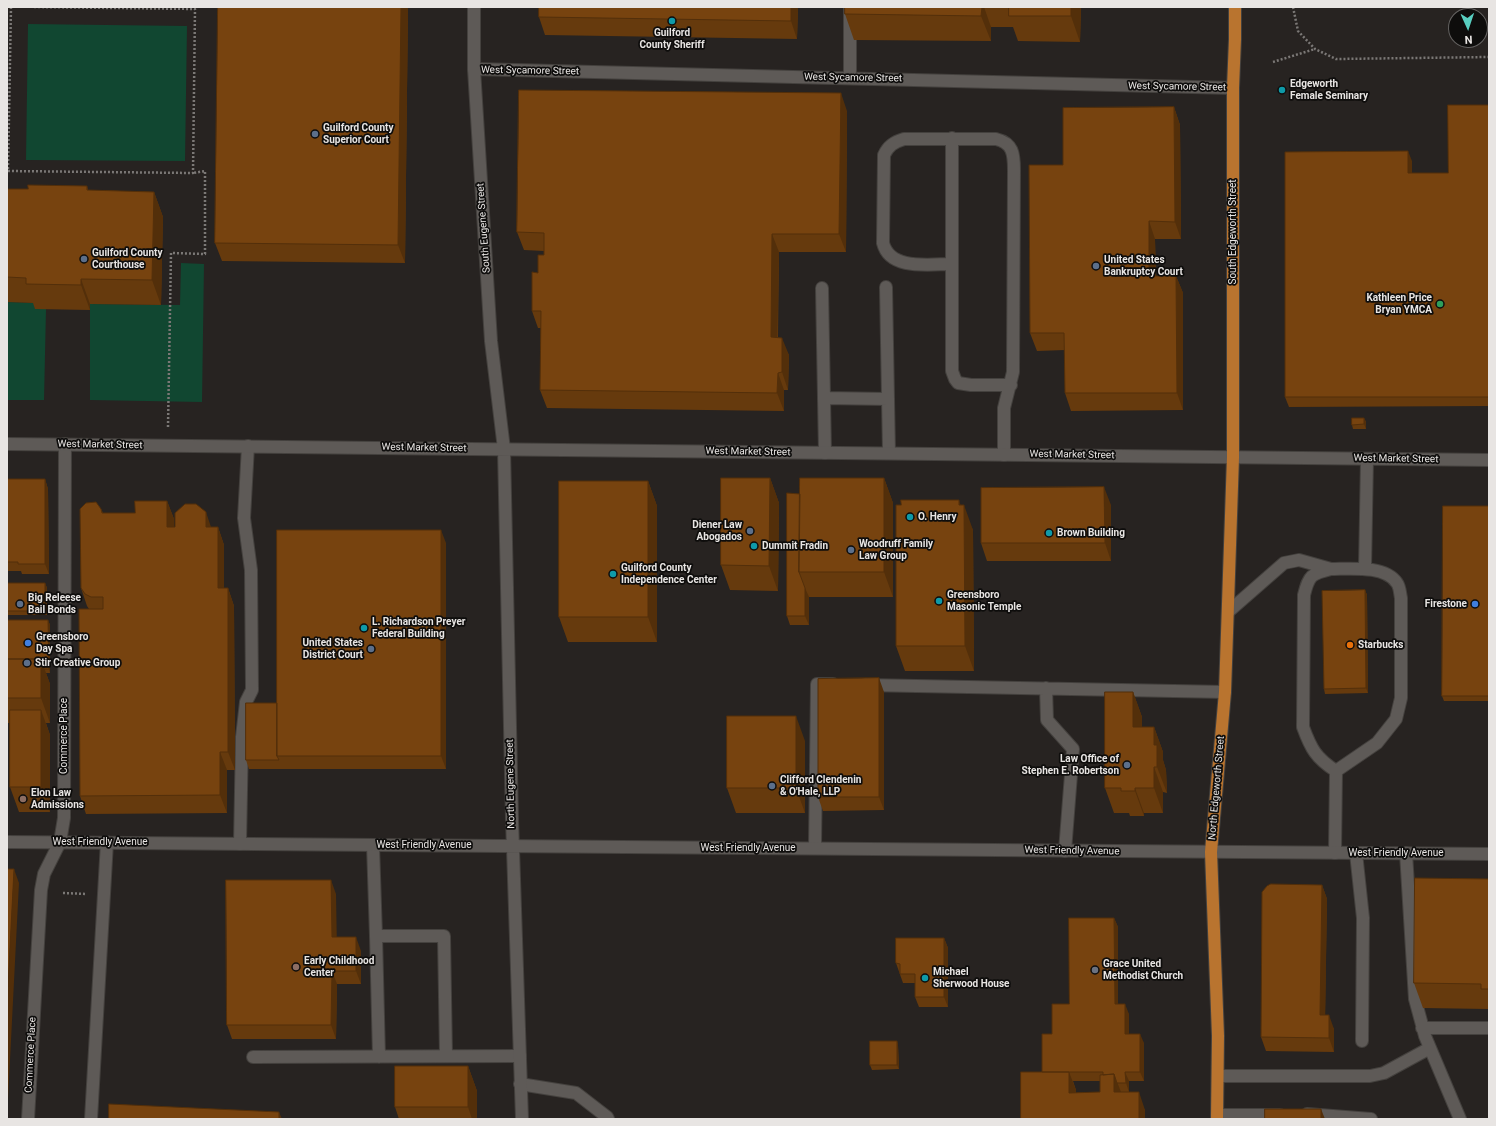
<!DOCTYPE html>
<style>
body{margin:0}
#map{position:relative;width:1496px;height:1126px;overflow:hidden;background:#272321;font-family:Roboto,sans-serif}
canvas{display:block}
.frame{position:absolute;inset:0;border:8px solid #e8e5e3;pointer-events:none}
.north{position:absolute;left:1448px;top:8px;width:40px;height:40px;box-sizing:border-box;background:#0e0d0c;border:1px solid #656362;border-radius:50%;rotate:177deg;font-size:11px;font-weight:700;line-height:16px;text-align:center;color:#e8e5e3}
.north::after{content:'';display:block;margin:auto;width:14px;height:18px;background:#58cec0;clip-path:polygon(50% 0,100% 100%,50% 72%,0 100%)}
</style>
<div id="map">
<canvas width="1496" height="1126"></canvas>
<div class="frame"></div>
<div class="north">N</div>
</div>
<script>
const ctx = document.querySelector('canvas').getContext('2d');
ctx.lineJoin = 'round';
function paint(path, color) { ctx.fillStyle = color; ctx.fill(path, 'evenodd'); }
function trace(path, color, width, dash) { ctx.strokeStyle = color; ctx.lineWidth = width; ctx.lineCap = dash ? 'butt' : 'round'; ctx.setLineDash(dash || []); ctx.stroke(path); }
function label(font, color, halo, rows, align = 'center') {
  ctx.font = font + ' Roboto,sans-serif'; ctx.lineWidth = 3.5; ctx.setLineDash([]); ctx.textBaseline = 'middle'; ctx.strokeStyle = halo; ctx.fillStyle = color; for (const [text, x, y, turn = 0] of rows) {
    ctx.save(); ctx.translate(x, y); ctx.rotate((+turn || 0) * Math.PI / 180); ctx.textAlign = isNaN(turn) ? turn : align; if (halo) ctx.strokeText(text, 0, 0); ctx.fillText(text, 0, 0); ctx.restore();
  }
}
const green = new Path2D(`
 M28,24L187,26L185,161L26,160Z
 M181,263L204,264L202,402L90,400V304L180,305Z
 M7,302L35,303V309H46L44,400H7Z`);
const path = new Path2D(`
 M11,7L8,171L193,173L195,9L33,7
 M1293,7L1298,31L1315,49L1336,59L1489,57
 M1273,62L1315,49
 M168,427L171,253L205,254V171L193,173
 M63,893L86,894`);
const lane = new Path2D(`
 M952,264V138
 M886,287L888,399
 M822,288L824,398
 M825,453L824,398L888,399L889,453
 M1004,455V408L1013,372L1014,170C1014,154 1013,143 996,139H904C894,142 888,146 884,155L883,243C890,271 930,264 952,264V371L955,379L958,383L971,385H1011
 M1331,569C1350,569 1385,565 1397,583C1400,587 1400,594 1401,598V698L1396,719L1377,743L1336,771C1316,758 1311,749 1303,727L1304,595C1309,575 1311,574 1331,569Z
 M1365,569L1367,459
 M1228,612L1284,563L1299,560L1331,569
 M865,685L1225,692
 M1046,688L1047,720L1073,749L1065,851
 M240,844L242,737L246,702L252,690L251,570L244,518L248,446
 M373,845L376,936H444L446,1056
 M815,848L817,684H833
 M1335,853L1336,771
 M1356,853L1363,918L1362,1041
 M1406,853L1415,999L1425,1036L1460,1119
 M376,936L379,1057
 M1422,1028H1489
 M253,1057L520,1056
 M1218,1076H1370L1384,1073L1430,1048
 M520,1084L576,1093L607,1117L608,1119
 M1307,1114L1371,1119
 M1217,1115H1280`);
const street = new Path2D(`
 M474,69L1233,88
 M850,78V7
 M28,1119L41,890L44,874L60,842L64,818L65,444
 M91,1119L107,842`);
const secondary = new Path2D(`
 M474,7V69L491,341L504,449L512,819L522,1119
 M7,444L1489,460
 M7,842L1489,854`);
const primary = new Path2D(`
 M1217,1119L1218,1036L1211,852L1225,692L1233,457V88L1235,39V7`);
const wall = new Path2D(`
 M218,7H408L405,263L222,261L215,243Z
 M798,7L797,39L545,35L539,17Z
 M845,7H1081L1080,42L1018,41L1013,27H991V41L854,40L845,14Z
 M1489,105V406L1289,407L1285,397L1412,161V173H1448Z
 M1174,107L1180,125L1181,239H1155L1156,276H1176L1183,293V410L1071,411L1065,393V350L1037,351L1030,333L1063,165Z
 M847,111L846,252H779L778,337L789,355L788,390H784V411L547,408L540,390L541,328H538L532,311L538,273L544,255V251L524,250L517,232Z
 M87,186L88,190L154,192L163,217L161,305L90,304V310L35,309L33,303L7,302V189H28Z
 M1364,418L1366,422V429H1353L1352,425Z
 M770,478L779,503L778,591L730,590L721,565Z
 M884,478L893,503V597H809V625H790L787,616L800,494Z
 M7,479H45L48,489L49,574H22L21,571H7Z
 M648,481L657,506V642H568L559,617Z
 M167,501L174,519V527H218L224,545V588H228L234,606L235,770H227V813L86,814L80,796L89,609L87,606L81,588L101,509L103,513H135Z
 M960,505L973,530L974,671H905L896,646Z
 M1111,505V561H987L981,543Z
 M1489,506V701H1444L1442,696Z
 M446,543V769H249L246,760L277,703Z
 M7,583H45L47,588V615H7Z
 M1365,590L1367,595L1368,693L1325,694L1324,689Z
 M7,620H48L50,625V673H46L50,684V723H46L50,735V812H19L10,787V723H7Z
 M884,692V810L823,811L818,797Z
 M1133,692L1142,717V727H1154L1163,752V760L1166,770L1167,793L1163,792V813H1144V816H1130L1129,813H1114L1105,788Z
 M805,741V813H736L727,788Z
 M1489,879V1011L1488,1009L1423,1008L1414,983Z
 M1322,885L1327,899L1325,1015L1334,1029V1052L1266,1051L1261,1037Z
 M336,894V937L361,951V984H337L336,1039H232L227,1025Z
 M1114,918L1118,927V1004L1129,1014V1034L1144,1043V1081H1129V1092L1145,1110L1021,1119L1042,1072L1052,1034L1069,1004ZM1073,1081H1100V1092L1076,1093V1090Z
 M944,938L948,948V1007H919L915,997V983H903L896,963Z
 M897,1041L898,1045L899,1069L872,1070L870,1065Z
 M468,1066L477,1091V1119H399L395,1107Z`);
const shadedWall = new Path2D(`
 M401,7H408L405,263L398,245Z
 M791,7H798L797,39L791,21Z
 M982,7H984L991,27V41L981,16Z
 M1071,7H1081L1080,42L1071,16Z
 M841,93L847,111L846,252L839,234Z
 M1174,107L1180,125L1181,239L1175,222Z
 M1408,151L1412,161V183L1408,173Z
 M154,192L163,217L161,305L152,280Z
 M1149,221L1155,239L1156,294L1149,276Z
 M772,234L779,252L777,355L771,337Z
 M1176,276L1183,293V410L1177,393Z
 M81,279L90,304V310L81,285Z
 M782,338L789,355L788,390L782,372Z
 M778,373L784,390V411L777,393Z
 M1364,418L1366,422V429L1364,424Z
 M770,478L779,503L778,591L769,566Z
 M884,478L893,503V597L884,572Z
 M45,479L48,489L49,574L45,564Z
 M648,481L657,506V642L648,617Z
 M1104,487L1111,505V561L1105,543Z
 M959,500L964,516V505L973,530L974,671L965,646Z
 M167,501L174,519V545L167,527Z
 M206,512L212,530L206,527Z
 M218,527L224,545V606L218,588Z
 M441,530L446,543V769L441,756Z
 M45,583L47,588V615L45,611Z
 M228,588L234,606L235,770L228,752Z
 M805,588L809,597V625L805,616Z
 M1365,590L1367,595L1368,693L1366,688Z
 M48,620L50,625V673L49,669Z
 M41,659L50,684V723L41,698Z
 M879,678L884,692V810L879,797Z
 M1133,692L1142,717V752L1133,727Z
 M41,710L50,735V812L41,787Z
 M796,716L805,741V813L796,788Z
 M1154,727L1163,752V760L1166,770L1167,793L1157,767L1154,745Z
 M220,752L227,770V813L220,795Z
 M1154,767L1163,792V813L1154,788Z
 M1135,788L1144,813V816L1135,791Z
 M14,869L19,883L7,1119V1007Z
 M331,880L336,894L337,951L332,937Z
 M1322,885L1327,899L1325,1029L1320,1015Z
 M1114,918L1118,927V1013L1115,1004Z
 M356,937L361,951V984L356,971Z
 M944,938L948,948V1007L944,997Z
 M332,971L337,984L336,1039L331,1025Z
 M1125,1004L1129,1014V1043L1125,1034Z
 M1329,1015L1334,1029V1052L1329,1038Z
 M1140,1034L1144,1043V1081L1140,1072Z
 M897,1041L898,1045L899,1069L897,1065Z
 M468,1066L477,1091V1119H472L468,1107Z
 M1069,1072L1076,1090V1111L1069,1093Z
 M1125,1072L1129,1081V1092L1126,1083Z
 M1114,1074L1121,1092H1114Z
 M1139,1092L1145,1110V1119H1139Z
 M1321,1109L1325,1119H1321Z
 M279,1112L282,1119H279Z`);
const building = new Path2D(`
 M218,7H401L398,245L215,243Z
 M539,7H791V21L539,17Z
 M845,7H982L981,16L845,14Z
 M1009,7H1071V16H1009Z
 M519,90L841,93L839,234H772L771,337L782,338V372L778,373L777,393L540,390L541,311H532V272L538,273V255H544V233L517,232Z
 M1448,105H1489V397H1285V152L1408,151V173H1448Z
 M1174,107L1175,222L1149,221V276H1176L1177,393H1065L1064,333H1030L1029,165H1063V108Z
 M28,185L87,186V190L154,192L152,280L81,279V285L26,284V278L7,277V189H28Z
 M1352,418H1364V424L1352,425Z
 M721,478H770L769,566L721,565Z
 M800,478H884V572H799Z
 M7,479H45V564H18V562H7Z
 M559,481H648V617H559Z
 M1104,487L1105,543H981V488Z
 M787,493L800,494L799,572L805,588V616H787Z
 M901,500H959V505H964L965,646H896V505H901Z
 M135,501H167V527H175V513L185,504H196L206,512V527H218V588H228V752H220V795L80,796L79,609H103V597H91L85,594L81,588L80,509L86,503L96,502L101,509L102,513H135Z
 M1443,506H1489V696H1442Z
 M277,530H441V756H277Z
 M7,583H45V611H7Z
 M1365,590L1366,688L1324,689L1322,591Z
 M7,620H48L49,669H44L41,659H7Z
 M7,659H41V698H7Z
 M879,678V797H818V679Z
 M1105,692H1133V727H1154V745H1157V767H1154V788H1135V791H1121V788H1105Z
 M246,703H277V756L279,760H246Z
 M10,710H41V787H10Z
 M727,716H796V788H727Z
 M7,869H14L7,1007Z
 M1415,878L1489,879V989H1481V984L1414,983Z
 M226,880H331L332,937H356V971H332L331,1025H227Z
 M1271,884L1322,885L1320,1015H1329V1038L1261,1037L1262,892L1267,886Z
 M1069,918H1114L1115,1004H1125V1034H1140V1072H1125L1126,1083H1117L1114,1074L1103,1075V1072H1042V1034H1052V1004H1069Z
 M896,938H944V997H915V974H900V964L896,963Z
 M870,1041H897V1065H870Z
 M395,1066H468V1107H395Z
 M1021,1072H1069V1093L1100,1092V1075L1114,1074V1092H1139V1119H1021Z
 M109,1104L279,1112V1119H109Z
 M1265,1109H1321V1119H1265Z`);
const markers = [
 [672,21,4,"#0f9aa8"],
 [1282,90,4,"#0f9aa8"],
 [315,134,4,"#5c6f8a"],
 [84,259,4,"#5c6f8a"],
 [1096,266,4,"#5c6f8a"],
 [1440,304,4,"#2e9e5b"],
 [910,517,4,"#0f9aa8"],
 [750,531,4,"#5c6f8a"],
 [1049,533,4,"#0f9aa8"],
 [754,546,4,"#0f9aa8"],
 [851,550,4,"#5c6f8a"],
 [613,574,4,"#0f9aa8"],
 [939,601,4,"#0f9aa8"],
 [20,604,4,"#5c6f8a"],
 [1475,604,4,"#3f7fe0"],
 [364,628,4,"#0f9aa8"],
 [28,643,4,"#3f7fe0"],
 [1350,645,4,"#e8710a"],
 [371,649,4,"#5c6f8a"],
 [27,663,4,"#5c6f8a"],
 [1127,765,4,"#5c6f8a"],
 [772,786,4,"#5c6f8a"],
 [23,799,4,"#8d6e63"],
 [296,967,4,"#8d6e63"],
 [1095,970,4,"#6b7280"],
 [925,978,4,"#0f9aa8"]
];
const poiNames = [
 ["Guilford",672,33,"center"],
 ["County Sheriff",672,45,"center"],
 ["Edgeworth",1290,84],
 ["Female Seminary",1290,96],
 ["Guilford County",323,128],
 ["Superior Court",323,140],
 ["Guilford County",92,253],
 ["Courthouse",92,265],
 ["United States",1104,260],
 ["Bankruptcy Court",1104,272],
 ["Kathleen Price",1432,298,"right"],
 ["Bryan YMCA",1432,310,"right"],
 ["O. Henry",918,517],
 ["Diener Law",742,525,"right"],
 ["Abogados",742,537,"right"],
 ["Brown Building",1057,533],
 ["Woodruff Family",859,544],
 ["Law Group",859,556],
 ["Dummit Fradin",762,546],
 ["Guilford County",621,568],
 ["Independence Center",621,580],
 ["Greensboro",947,595],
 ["Masonic Temple",947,607],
 ["Big Releese",28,598],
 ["Bail Bonds",28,610],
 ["Firestone",1467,604,"right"],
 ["L. Richardson Preyer",372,622],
 ["Federal Building",372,634],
 ["Greensboro",36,637],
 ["Day Spa",36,649],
 ["United States",363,643,"right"],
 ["District Court",363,655,"right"],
 ["Starbucks",1358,645],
 ["Stir Creative Group",35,663],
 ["Law Office of",1119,759,"right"],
 ["Stephen E. Robertson",1119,771,"right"],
 ["Clifford Clendenin",780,780],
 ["& O'Hale, LLP",780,792],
 ["Elon Law",31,793],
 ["Admissions",31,805],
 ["Early Childhood",304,961],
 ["Center",304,973],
 ["Grace United",1103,964],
 ["Methodist Church",1103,976],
 ["Michael",933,972],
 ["Sherwood House",933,984]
];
const streetNames = [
 ["West Sycamore Street",530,71,1],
 ["West Sycamore Street",853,78,1],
 ["West Sycamore Street",1177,87,1],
 ["South Eugene Street",484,228,-94],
 ["South Edgeworth Street",1233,232,-90],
 ["West Market Street",100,445,1],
 ["West Market Street",424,448,1],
 ["West Market Street",748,452,1],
 ["West Market Street",1072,455,1],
 ["West Market Street",1396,459,1],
 ["Commerce Place",64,736,-90],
 ["North Eugene Street",511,784,-91],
 ["North Edgeworth Street",1217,788,-85],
 ["West Friendly Avenue",100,842],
 ["West Friendly Avenue",424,845],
 ["West Friendly Avenue",748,848],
 ["West Friendly Avenue",1072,851,1],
 ["West Friendly Avenue",1396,853],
 ["Commerce Place",31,1055,-87]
];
paint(green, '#114731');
trace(lane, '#44413e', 14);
trace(street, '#44413e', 14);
trace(secondary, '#44413e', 14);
trace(primary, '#44413e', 14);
trace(path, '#7b7876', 2.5, [2, 2]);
trace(lane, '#5e5a57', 12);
trace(street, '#5e5a57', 12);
trace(secondary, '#5e5a57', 12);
trace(primary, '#b9742f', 12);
paint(wall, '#663a0d');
paint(shadedWall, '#532f0a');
paint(building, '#77430f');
trace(building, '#532f0a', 1);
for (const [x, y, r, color] of markers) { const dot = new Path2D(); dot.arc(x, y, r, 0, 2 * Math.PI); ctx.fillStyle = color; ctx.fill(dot); trace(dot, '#0e0d0c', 1.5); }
label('bold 10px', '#e8e5e3', '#0e0d0c', poiNames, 'left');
label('10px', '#e8e5e3', '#0e0d0c', streetNames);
</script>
